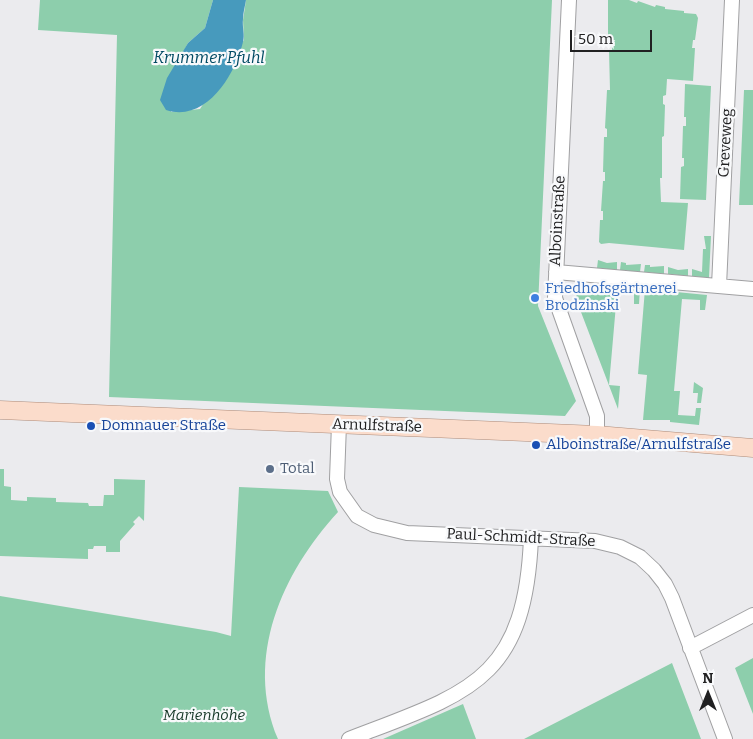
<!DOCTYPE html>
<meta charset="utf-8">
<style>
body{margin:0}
#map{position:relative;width:753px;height:739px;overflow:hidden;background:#ebebee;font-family:Bitter,serif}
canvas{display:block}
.north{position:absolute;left:683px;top:669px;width:50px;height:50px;-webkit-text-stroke:4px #f8f9fb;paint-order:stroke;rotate:0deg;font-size:14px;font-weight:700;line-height:20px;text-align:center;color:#212122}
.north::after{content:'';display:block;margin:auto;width:18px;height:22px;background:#212122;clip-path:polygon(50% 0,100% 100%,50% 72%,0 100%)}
.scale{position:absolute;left:570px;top:30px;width:82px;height:22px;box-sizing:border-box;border:2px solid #212122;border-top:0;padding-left:6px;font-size:15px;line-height:18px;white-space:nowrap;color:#212122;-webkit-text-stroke:4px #f8f9fb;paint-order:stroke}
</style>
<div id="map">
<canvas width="753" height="739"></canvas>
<div class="north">N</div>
<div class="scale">50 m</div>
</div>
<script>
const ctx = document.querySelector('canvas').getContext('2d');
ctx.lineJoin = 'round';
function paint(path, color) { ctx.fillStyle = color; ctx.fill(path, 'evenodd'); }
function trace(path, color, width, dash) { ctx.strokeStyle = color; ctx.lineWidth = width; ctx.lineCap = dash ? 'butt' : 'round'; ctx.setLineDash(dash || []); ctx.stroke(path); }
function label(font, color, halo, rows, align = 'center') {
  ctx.font = font + ' Bitter,serif'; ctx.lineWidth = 4.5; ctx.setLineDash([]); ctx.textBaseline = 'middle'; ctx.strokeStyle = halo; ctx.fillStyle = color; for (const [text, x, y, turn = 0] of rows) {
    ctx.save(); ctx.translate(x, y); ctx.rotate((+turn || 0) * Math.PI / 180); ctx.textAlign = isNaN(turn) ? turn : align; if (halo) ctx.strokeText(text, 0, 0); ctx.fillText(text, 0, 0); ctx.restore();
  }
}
const green = new Path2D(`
 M40,0H213L205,28L188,43L179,60L171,112L200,109L244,40L243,20L246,0H552L538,306L576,401L565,416L109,397L117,35L38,30Z
 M608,0H629L637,3L638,1L655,7L656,5L665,7V9L684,11V13L696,14L698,18L695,40H693L692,48H695L693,81L667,79L666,95L663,96V104L665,105L664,136L662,137V178H660L661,202L688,203L684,250L609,243L601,244L599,242L600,220H603V211H601L603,181H605V172H603L604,137H607V129L605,128L607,90H610L609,50H612V43H608Z
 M685,84L711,86L706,200L680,199L681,167L684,166V158H682L683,126H686V117H684Z
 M744,90H753V205H739Z
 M704,236H711L709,278L692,276V269L702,272L703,249H706Z
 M598,260L607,263L617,262V270L597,268Z
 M621,262L626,263V265L641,264L640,272L620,270Z
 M645,265H650V267L664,266V274L644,272Z
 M668,267L678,270L688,269V276L668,274Z
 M601,285L640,288L639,304H634V294L617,293L609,385L620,386L618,409L576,299L577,289L600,291Z
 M645,289L707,295L705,310H700V300L682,299L674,391H680L678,415L695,416L696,408H701L699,425L670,422V420H643L647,375L638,374Z
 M694,382L703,388L701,403H697L698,393H693Z
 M0,469H4V486L11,487V500L27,501V497L56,498V502L88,503L89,506H103L104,495H114V479L145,480L144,521L139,516L133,522L135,524L120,541V552H106V546H94L93,549H88V559L0,556Z
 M239,487L328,491L338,512C282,573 244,658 278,739H0V596L216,632L231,636Z
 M753,658V714L735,668Z
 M672,663L701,739H524Z
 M463,704L476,739H383Z`);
const water = new Path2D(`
 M213,0H246C245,6 243,13 243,19C242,27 245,35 243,42C235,75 206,123 166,110L160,100L167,78L188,43L205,28Z`);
const minor = new Path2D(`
 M569,0L555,298L597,416V435
 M556,272L753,289
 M719,286L732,0
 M339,424L337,479L340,492L357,516L374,525L407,533L595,541L620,547L640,557L654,570L665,584L672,598L725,739
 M690,648L753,615
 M349,739C468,693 525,682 531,538`);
const major = new Path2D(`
 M0,410L597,435L753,448`);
const markers = [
 [535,298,5,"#3f7fe0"],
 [91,426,5,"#1a4fb4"],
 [536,445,5,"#1a4fb4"],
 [270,469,5,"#5c6f8a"]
];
const streetNames = [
 ["Greveweg",726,143,-87],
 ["Alboinstraße",558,221,-87],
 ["Arnulfstraße",377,426,2],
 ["Paul-Schmidt-Straße",521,538,3]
];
const shopNames = [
 ["Friedhofsgärtnerei",545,289],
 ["Brodzinski",545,306]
];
const transitNames = [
 ["Domnauer Straße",101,426],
 ["Alboinstraße/Arnulfstraße",546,445]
];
const serviceNames = [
 ["Total",280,469]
];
const parkNames = [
 ["Marienhöhe",204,716]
];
const waterNames = [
 ["Krummer Pfuhl",209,59]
];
paint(green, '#8dceac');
paint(water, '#479abd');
trace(minor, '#a0a0a2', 16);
trace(major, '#ad8b7a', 19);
trace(minor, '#fff', 14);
trace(major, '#fbdccb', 18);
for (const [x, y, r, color] of markers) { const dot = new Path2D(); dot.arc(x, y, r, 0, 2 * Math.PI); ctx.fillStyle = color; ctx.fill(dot); trace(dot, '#f8f9fb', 2); }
label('15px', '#212122', '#f8f9fb', streetNames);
label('15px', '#366cbe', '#f8f9fb', shopNames, 'left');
label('15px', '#164399', '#f8f9fb', transitNames, 'left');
label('15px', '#4e5e75', '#f8f9fb', serviceNames, 'left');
label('italic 15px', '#163828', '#f8f9fb', parkNames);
label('italic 16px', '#014a63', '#f8f9fb', waterNames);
</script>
